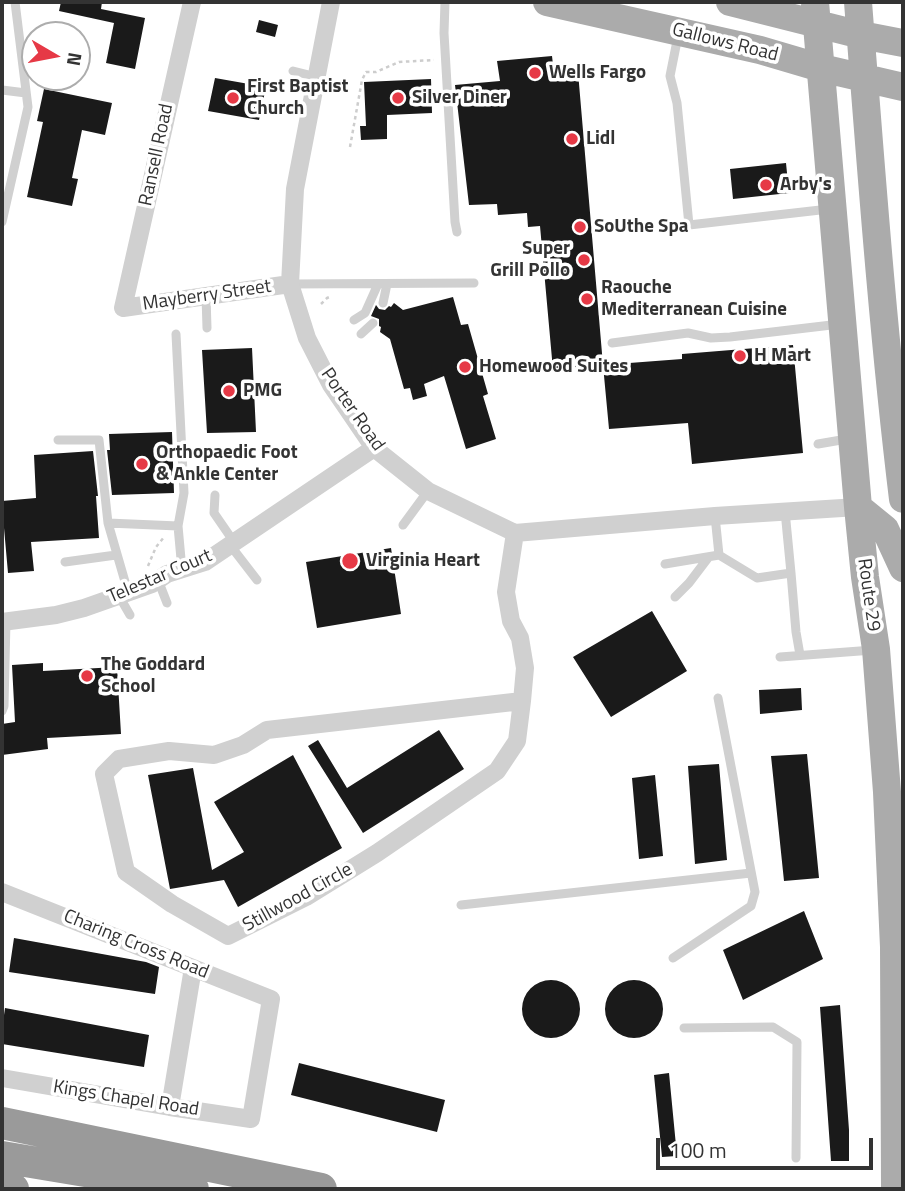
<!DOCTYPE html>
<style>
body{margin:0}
#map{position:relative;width:905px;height:1191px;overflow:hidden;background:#fff;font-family:"Titillium Web",sans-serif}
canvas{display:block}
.frame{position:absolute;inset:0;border:4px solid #333;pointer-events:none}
.north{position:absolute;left:21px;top:21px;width:70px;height:70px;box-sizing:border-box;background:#fff;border:2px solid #adadad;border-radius:50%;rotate:100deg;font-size:19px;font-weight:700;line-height:28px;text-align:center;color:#333}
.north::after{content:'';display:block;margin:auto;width:24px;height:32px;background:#e63946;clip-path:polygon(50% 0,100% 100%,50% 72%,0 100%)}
.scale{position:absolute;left:656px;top:1138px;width:217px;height:32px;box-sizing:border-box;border:4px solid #333;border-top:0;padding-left:9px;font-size:21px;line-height:24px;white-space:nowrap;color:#333;-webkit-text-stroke:5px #fff;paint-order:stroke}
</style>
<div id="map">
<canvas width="905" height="1191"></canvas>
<div class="frame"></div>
<div class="north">N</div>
<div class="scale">100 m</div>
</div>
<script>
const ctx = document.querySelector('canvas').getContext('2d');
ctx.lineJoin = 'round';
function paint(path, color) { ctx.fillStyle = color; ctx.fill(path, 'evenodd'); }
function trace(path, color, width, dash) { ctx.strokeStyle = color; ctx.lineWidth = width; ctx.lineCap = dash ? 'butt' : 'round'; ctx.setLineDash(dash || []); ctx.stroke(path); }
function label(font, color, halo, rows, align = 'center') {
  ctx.font = font + ' "Titillium Web",sans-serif'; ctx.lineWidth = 7; ctx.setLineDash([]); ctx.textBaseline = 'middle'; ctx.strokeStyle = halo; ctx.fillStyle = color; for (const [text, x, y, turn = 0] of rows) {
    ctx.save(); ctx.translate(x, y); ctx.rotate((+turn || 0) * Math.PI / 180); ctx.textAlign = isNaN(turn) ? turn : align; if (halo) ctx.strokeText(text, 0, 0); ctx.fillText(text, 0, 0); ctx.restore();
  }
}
const building = new Path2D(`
 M61,2H102L101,9L145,18L135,69L106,63L114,23L59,11Z
 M259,20L278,25L275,37L256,32Z
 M552,56L554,73L578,72L603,365L553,370L540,226L528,227L527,213L498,215L497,204L469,205L455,85L500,81L497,61Z
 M215,78L266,87L259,120L208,111Z
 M431,79L432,113L387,115V139L361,140L360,126H366L364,82Z
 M44,89L112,103L105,135L82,130L72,178L78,179L72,206L27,197L43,122L37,121Z
 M786,163L789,193L733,199L730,169Z
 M453,297L461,325L468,324L488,394L483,396L496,439L466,449L444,376L424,384L427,396L413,400L410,388L404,389L390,339L380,332L381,327L379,326V319L371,316L376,305L379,309L385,310L389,306L391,307L394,303L403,310Z
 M793,345L803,453L692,464L688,423L609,429L603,365L682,359V354Z
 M252,348L256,432L207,433L202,350Z
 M172,432L174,493L112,495L107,450H110L109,434Z
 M93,451L98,496H96L99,538L31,542L34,571L8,573L4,528H2V501L36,498L34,455Z
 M391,548L401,614L317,628L306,562Z
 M652,611L687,671L611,717L573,657Z
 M43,663V671L117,667L121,734L47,738L48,749L2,755V724L15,722L12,665Z
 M801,688L802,710L760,714L759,690Z
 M439,730L464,769L363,833L308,746L318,740L347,788Z
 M807,754L819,878L784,881L771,756Z
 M293,755L342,848L238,907L224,880L170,889L148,775L193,768L212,870L244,852L214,802Z
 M719,764L727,860L695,864L688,766Z
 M655,775L663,856L639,859L632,778Z
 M804,911L823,959L743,1000L723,950Z
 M14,938L146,962L159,967L155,994L9,972Z
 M522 1009a29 29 0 1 1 58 0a29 29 0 1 1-58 0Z
 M605 1009a29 29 0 1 1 58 0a29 29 0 1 1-58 0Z
 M840,1005L849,1130V1161H831L820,1007Z
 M5,1008L149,1035L144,1067L2,1044V1029Z
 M299,1063L445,1100L437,1132L291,1095Z
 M669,1073L677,1156L662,1157L654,1075Z`);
const path = new Path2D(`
 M350,147L362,80L366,72H376L399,62L434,60
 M321,304L327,298L332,296
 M148,566L156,547L165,536`);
const lane = new Path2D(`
 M445,2L444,33L455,222L457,232
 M678,36L670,76L677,103L689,225L829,209
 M293,71L317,77
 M2,90L26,93
 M2,222L28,107L15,2
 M290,284L474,283
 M206,296L207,328
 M383,303L387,284
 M354,320L365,313L378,284
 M176,334L184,493L178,526L182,570
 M361,334L373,323
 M612,343L688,333L711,338L730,337L840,324
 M58,440H99L108,523
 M818,444L847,439
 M215,495L214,513L234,542
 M715,516L719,555
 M403,525L428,491
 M230,545L257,580
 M65,562L116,555
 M665,564L719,555L757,578L791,573L785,511
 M791,573L796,632L800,655
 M158,580L167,603
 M128,592L108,523L178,526
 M119,596L130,615
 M675,597L689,583L708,558
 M780,657L873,650
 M2,711L4,706L6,621
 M461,905L751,873
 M673,958L751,906L755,892L718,698
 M684,1028L773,1027L797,1042L796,1158`);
const street = new Path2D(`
 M192,2L123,308L290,284
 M331,2L295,189L290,284L307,338L331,385L374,448L428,491L515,533L715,516L858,507
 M515,533L506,592L511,621L520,638L525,668L522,701
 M2,622L56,615L84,608L152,584L167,574L205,562L374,448
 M522,701L517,741L497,771L377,853L306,897L228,936L172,904L126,872L104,774L119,759L169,751L214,755L243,745L267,730Z
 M2,892L271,999L251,1119L170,1107L2,1078
 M170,1107L193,968`);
const primary = new Path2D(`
 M547,2L760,50L821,68L903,87
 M730,2L861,35L903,43
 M815,2L858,507L865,577L876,649L887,792L894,947L895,1189
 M858,2C871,168 883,334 903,499
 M858,507L885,529L903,568`);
const highway = new Path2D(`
 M2,1123L321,1189
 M2,1157L193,1189
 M2,1188L13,1189`);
const markers = [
 [535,73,7,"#e63946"],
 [233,98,7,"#e63946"],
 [398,98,7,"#e63946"],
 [572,139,7,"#e63946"],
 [766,185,7,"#e63946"],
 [580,227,7,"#e63946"],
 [584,260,7,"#e63946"],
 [587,299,7,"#e63946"],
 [740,356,7,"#e63946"],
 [465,367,7,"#e63946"],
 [229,391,7,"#e63946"],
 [142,464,7,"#e63946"],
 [350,561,9,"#e63946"],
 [87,676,7,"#e63946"]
];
const streetNames = [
 ["Gallows Road",725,43,14],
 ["Ransell Road",157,155,-78],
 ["Mayberry Street",207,296,-8],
 ["Porter Road",352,410,55],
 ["Telestar Court",160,577,-23],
 ["Route 29",868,595,82],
 ["Stillwood Circle",298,898,-29],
 ["Charing Cross Road",136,945,22],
 ["Kings Chapel Road",126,1099,9]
];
const poiNames = [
 ["Wells Fargo",549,73],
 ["First Baptist",247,87],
 ["Church",247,109],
 ["Silver Diner",412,98],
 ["Lidl",586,139],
 ["Arby's",780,185],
 ["SoUthe Spa",594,227],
 ["Super",570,249,"right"],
 ["Grill Pollo",570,271,"right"],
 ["Raouche",601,288],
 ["Mediterranean Cuisine",601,310],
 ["H Mart",754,356],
 ["Homewood Suites",479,367],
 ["PMG",243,391],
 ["Orthopaedic Foot",156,453],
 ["& Ankle Center",156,475],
 ["Virginia Heart",366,561],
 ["The Goddard",101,665],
 ["School",101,687]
];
paint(building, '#1a1a1a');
trace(path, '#cdcdcd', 2.5, [3.5, 3.5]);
trace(lane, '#d0d0d0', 9);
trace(street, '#d0d0d0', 18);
trace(primary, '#ababab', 28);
trace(highway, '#9a9a9a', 32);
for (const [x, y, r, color] of markers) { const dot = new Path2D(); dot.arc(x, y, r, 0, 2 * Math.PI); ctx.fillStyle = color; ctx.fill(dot); trace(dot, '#fff', 2.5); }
label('19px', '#333', '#fff', streetNames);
label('bold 19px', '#333', '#fff', poiNames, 'left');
</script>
